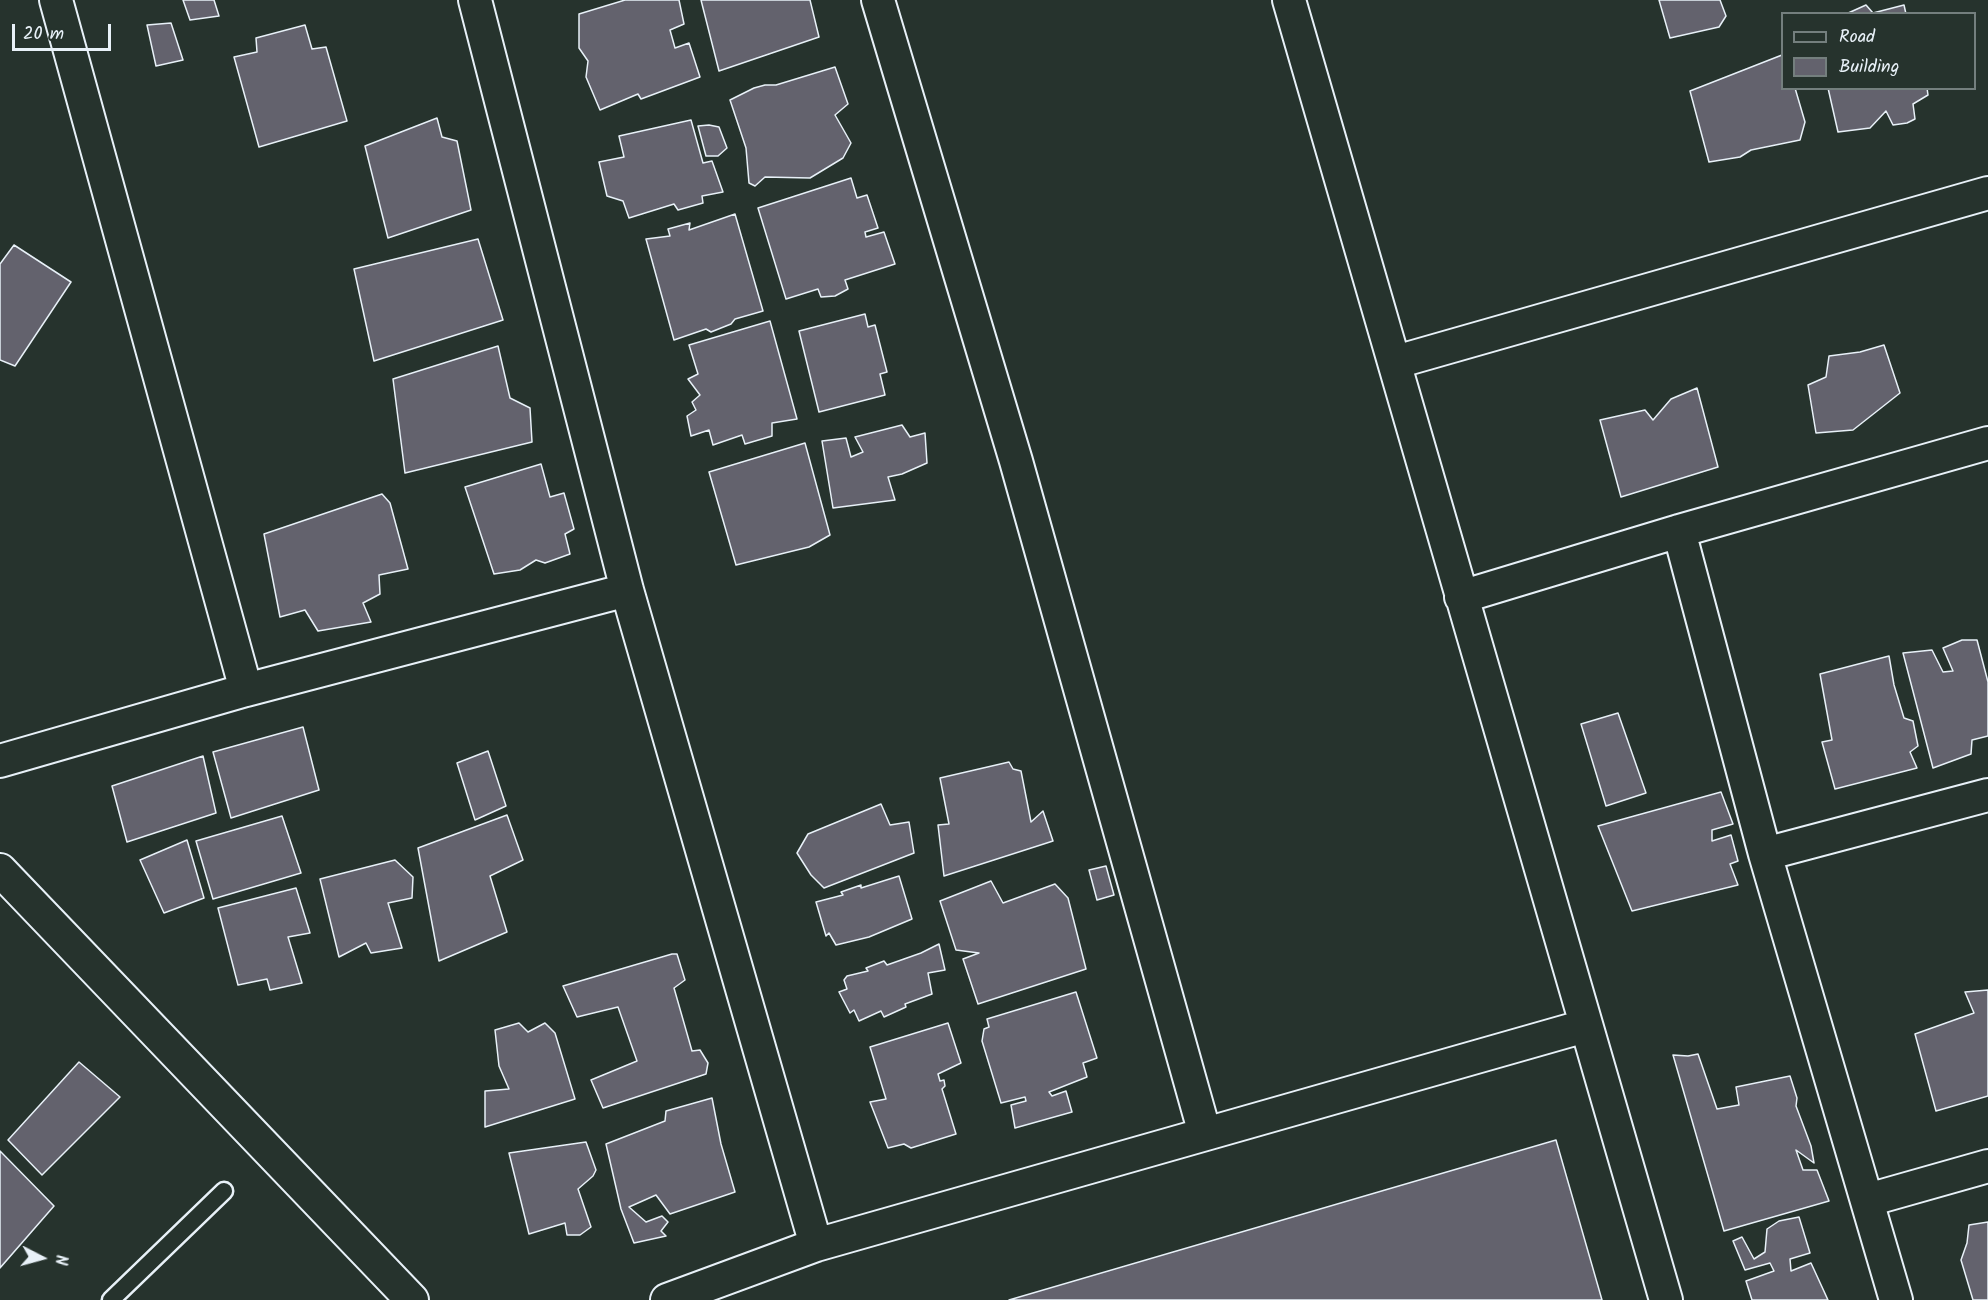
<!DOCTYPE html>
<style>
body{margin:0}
#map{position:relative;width:1988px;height:1300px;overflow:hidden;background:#26332d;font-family:Kalam,sans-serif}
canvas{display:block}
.legend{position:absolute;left:1781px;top:12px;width:195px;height:78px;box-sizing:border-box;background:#26332d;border:2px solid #747f7e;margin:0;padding:8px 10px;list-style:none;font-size:18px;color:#e8f1f8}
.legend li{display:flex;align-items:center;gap:12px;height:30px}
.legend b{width:30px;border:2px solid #747f7e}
.north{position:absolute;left:12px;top:1228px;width:60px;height:60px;-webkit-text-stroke:4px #26332d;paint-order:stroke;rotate:96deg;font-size:16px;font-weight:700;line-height:24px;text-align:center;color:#e8f1f8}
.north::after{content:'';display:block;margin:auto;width:21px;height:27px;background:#e8f1f8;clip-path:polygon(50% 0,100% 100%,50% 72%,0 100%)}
.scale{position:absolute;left:12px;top:24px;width:99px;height:27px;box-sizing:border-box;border:3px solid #e8f1f8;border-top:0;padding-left:8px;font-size:18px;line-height:21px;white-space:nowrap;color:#e8f1f8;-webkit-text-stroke:4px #26332d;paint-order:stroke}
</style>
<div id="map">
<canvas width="1988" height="1300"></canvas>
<ul class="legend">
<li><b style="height:8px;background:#26332d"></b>Road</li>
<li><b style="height:16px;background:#63626d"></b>Building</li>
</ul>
<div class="north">N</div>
<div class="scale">20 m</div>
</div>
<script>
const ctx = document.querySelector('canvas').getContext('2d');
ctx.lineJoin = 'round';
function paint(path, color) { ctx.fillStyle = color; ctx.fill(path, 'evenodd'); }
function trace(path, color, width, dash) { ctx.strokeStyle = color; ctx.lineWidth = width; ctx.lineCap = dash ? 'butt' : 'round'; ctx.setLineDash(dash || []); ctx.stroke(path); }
const building = new Path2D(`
 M183,0H214L219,16L190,20Z
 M625,0H679L684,24L670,30L675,48L689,43L700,77L641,99L638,94L600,110L586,77L588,61L579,48V14Z
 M701,0H810L819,37L719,71Z
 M1659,0H1720L1726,16L1719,27L1670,38Z
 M1866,5L1873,13L1904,5L1906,14H1846Z
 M171,23L183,60L156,66L147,25Z
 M305,25L312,49L326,47L347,121L259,147L234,57L257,52L256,38Z
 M1782,55V88H1795L1805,122L1800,140L1751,150L1740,157L1709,162L1690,91Z
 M835,67L848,104L835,115L851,143L843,158L810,178L765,177L755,186L749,183L746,148L730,100L754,88L765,85H776Z
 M1828,88H1927L1928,95L1913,104L1915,119L1907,123L1893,125L1886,111L1870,128L1838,132Z
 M437,118L442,137L457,141L471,210L388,238L365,146Z
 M691,120L703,163L712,161L723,192L702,196L703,203L678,210L674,204L629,218L623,201L607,196L599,162L624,157L619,136Z
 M709,125L719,127L727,148L718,156H706L698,126Z
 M851,178L857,198L867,195L878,228L865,232L866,237L884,232L895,264L845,280L848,289L835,296L821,297L818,289L786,299L758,208Z
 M735,214L763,311L735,319L731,324L711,332L706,329L674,340L646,239L670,236L668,229L690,223L689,230Z
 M478,239L503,320L374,361L354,269Z
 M14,245L71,282L15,366L0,360V264Z
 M865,314L868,327L875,325L887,372L880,374L885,395L819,412L799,331Z
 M770,321L797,419L772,423V436L745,444L742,435L713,445L709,430L691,436L687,416L696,410L692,402L700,395L688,379L698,374L689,345Z
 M1884,345L1900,393L1853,430L1816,433L1808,385L1826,377L1829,356L1860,352Z
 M498,346L510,398L530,408L532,442L405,473L393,379Z
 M1697,388L1718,467L1621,497L1600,420L1645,410L1653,420L1671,399Z
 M902,425L910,437L925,433L927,463L902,474L888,477L895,500L833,508L822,441L846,438L851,457L863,452L855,437Z
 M805,443L830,535L809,547L736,565L709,472Z
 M541,464L550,497L564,493L574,529L565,534L570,554L545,563L536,560L520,570L494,574L465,487Z
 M382,494L390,503L408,569L379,575L380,594L363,603L371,622L318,631L305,610L280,617L264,534Z
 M1962,640H1977L1988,682V736L1972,740L1971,754L1933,768L1903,653L1932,650L1943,672L1953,671L1943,648Z
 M1889,656L1894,685L1904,718L1913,721L1918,746L1910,752L1917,768L1835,789L1822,742L1832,740L1820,674Z
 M1618,713L1646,793L1606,806L1581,724Z
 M303,727L319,790L231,818L213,752Z
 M488,751L506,806L475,820L457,763Z
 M203,756L216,813L127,842L112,786Z
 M1009,762L1013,769L1021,771L1031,822L1043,811L1053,841L944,876L938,825L949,824L940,778Z
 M1721,792L1733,824L1712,830V841L1731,835L1738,861L1730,864L1738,885L1632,911L1598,826Z
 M881,804L890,825L909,822L914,853L824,888L811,875L797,853L808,834Z
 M507,815L523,860L490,876L507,932L439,961L418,848Z
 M282,816L301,873L213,899L196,841Z
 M187,840L204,898L164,913L140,860Z
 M395,860L413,877L412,898L388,903L402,948L371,953L366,943L339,957L320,879Z
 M1106,866L1114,895L1097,900L1089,870Z
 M899,876L912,919L869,937L836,945L829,933L826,936L816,902L843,895L841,892L861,885V888Z
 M991,881L1003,903L1055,884L1068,898L1086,969L978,1004L963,959L979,953L956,950L940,901Z
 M296,888L310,933L288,937L302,983L270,990L267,979L238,985L218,908Z
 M939,944L945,970L928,973L932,994L905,1004L906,1007L884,1017L881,1011L859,1021L854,1010L850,1013L839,992L847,989L844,980L847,976L868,971L866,968L884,961L887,965L921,953Z
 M672,954H677L685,980L674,988L692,1051L700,1050L708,1063L706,1074L603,1108L591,1080L637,1061L618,1007L577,1017L563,986Z
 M1988,990V1096L1936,1111L1915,1034L1974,1013L1965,992Z
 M1076,992L1097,1058L1083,1063L1087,1077L1049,1092L1052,1096L1066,1091L1072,1112L1015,1128L1011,1105L1026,1101L1025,1097L1001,1103L982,1041L984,1029L989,1027L987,1019Z
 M519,1023L528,1032L545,1023L555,1033L575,1099L485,1127V1091L509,1089L499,1066L495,1030Z
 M948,1023L961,1063L938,1074L940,1081L944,1080L945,1086L942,1089L956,1134L911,1148L904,1144L888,1148L870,1102L886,1099L870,1047Z
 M1698,1054L1717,1109L1739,1105L1736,1087L1790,1076L1797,1098L1796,1106L1811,1146L1814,1163L1796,1150L1803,1170H1817L1829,1201L1724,1231L1673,1055L1688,1056Z
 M79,1062L120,1097L42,1175L8,1140Z
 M712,1098L721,1144L735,1192L670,1214L656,1195L629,1207L646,1222L662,1216L668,1222L661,1231L666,1236L634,1243L621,1209L606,1144L665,1121L666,1111Z
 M1556,1140L1602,1300H1009Z
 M586,1142L596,1170L593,1176L578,1189L591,1227L580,1235H567L565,1223L529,1234L509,1153Z
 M0,1151L54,1206L0,1268Z
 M1799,1217L1810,1253L1790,1259L1791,1271L1811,1263L1828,1300H1752L1746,1281L1774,1271L1770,1263L1745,1270L1733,1241L1742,1237L1754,1259L1765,1252L1767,1229L1779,1221Z
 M1988,1222V1300H1973L1961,1260L1967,1243L1969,1225Z`);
const service = new Path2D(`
 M111,1300L224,1191`);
const minor = new Path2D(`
 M56,0L246,690
 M475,0L627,590L816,1245
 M878,0L1016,461L1205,1134
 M1289,0C1417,433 1537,868 1666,1300
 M1396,362L1988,193
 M1679,531L1765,854L1896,1300
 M1461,597L1679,531L1988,443
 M0,761L246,690L627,590
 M1765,854L1988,795
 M0,870L412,1300
 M1868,1200L1988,1166
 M667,1300L816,1245L1585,1026`);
paint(building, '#63626d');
trace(building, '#e8f1f8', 1.5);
trace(service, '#e8f1f8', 21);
trace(minor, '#e8f1f8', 36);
trace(service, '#26332d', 16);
trace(minor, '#26332d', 32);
</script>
